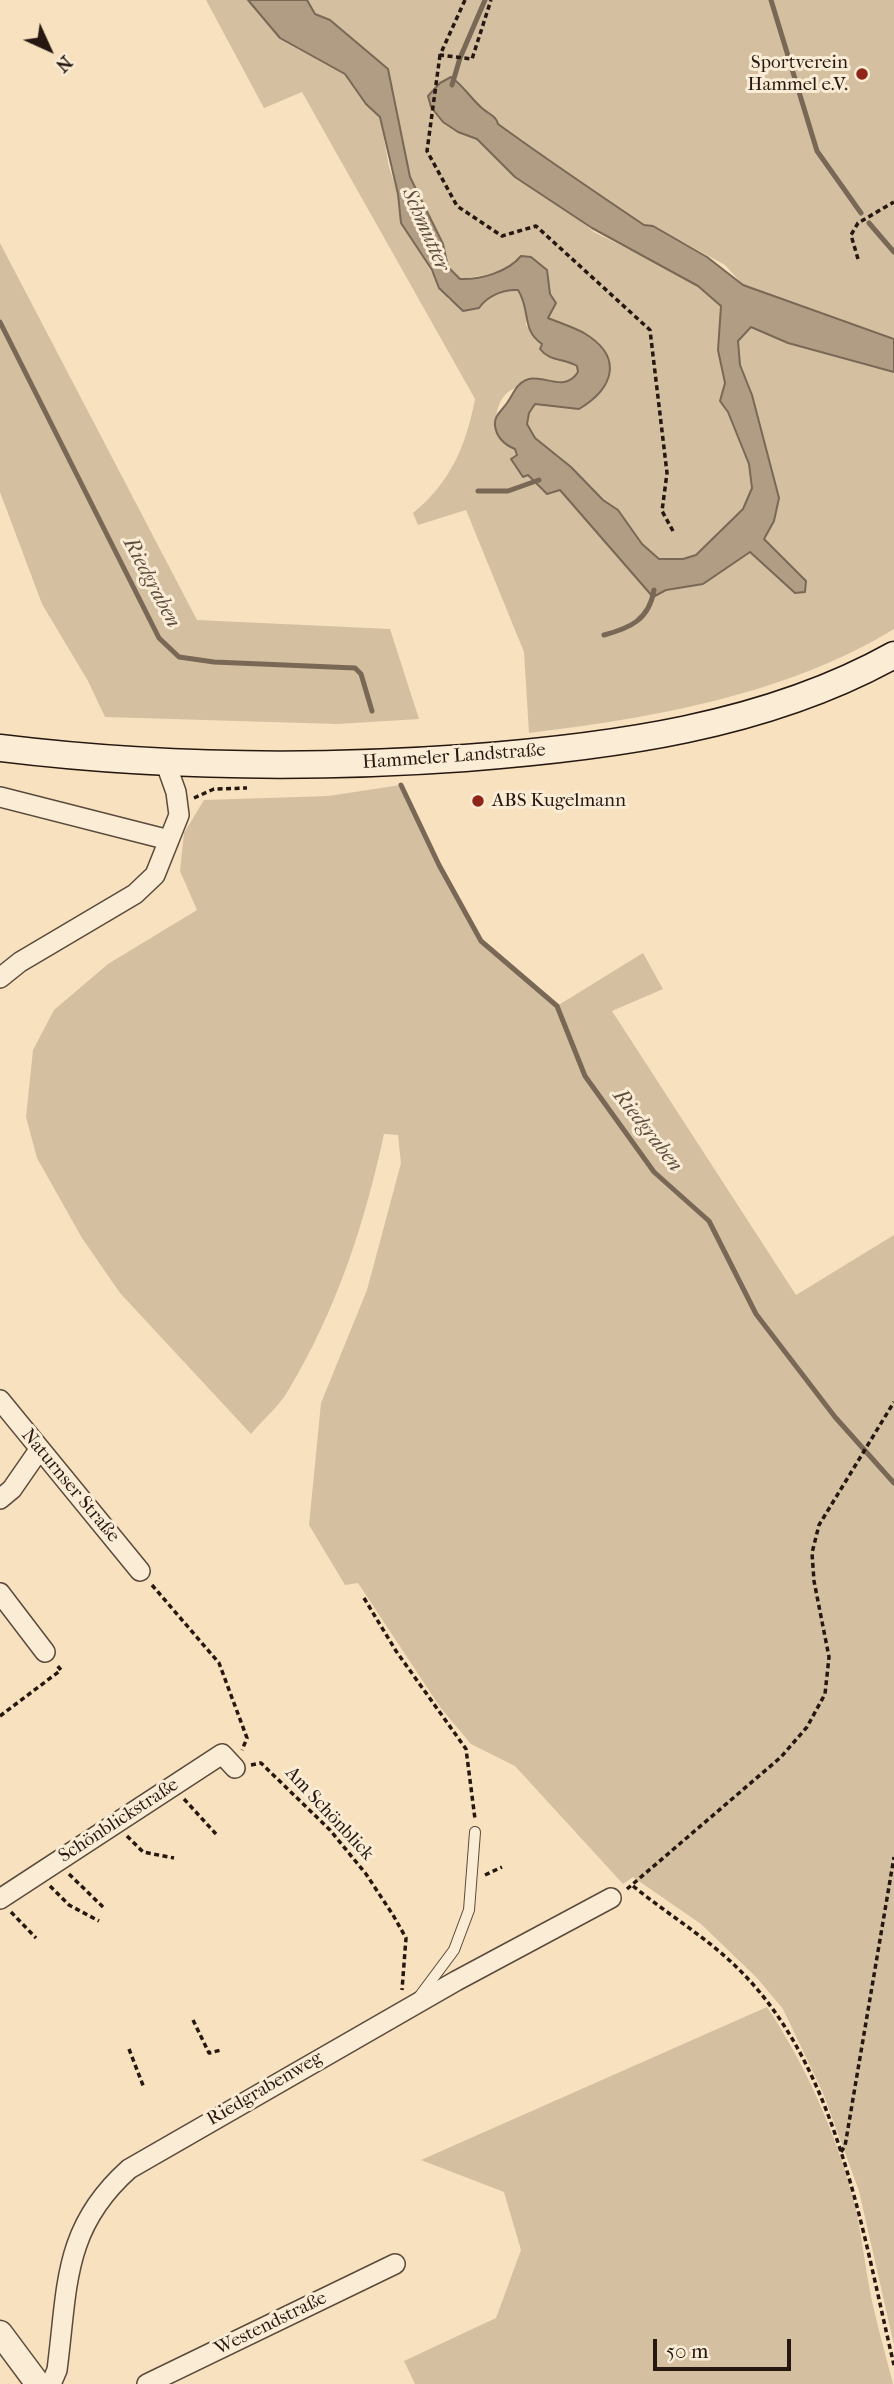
<!DOCTYPE html>
<meta charset="utf-8">
<style>
body{margin:0}
#map{position:relative;width:894px;height:2384px;overflow:hidden;background:#f8e1be;font-family:"IM FELL French Canon",serif}
canvas{display:block}
.north{position:absolute;left:14px;top:14px;width:70px;height:70px;-webkit-text-stroke:5px #faecd5;paint-order:stroke;rotate:135deg;font-size:19px;font-weight:700;line-height:28px;text-align:center;color:#261811}
.north::after{content:'';display:block;margin:auto;width:24px;height:32px;background:#261811;clip-path:polygon(50% 0,100% 100%,50% 72%,0 100%)}
.scale{position:absolute;left:653px;top:2339px;width:138px;height:32px;box-sizing:border-box;border:4px solid #261811;border-top:0;padding-left:9px;font-size:21px;line-height:24px;white-space:nowrap;color:#261811;-webkit-text-stroke:5px #faecd5;paint-order:stroke}
</style>
<div id="map">
<canvas width="894" height="2384"></canvas>
<div class="north">N</div>
<div class="scale">50 m</div>
</div>
<script>
const ctx = document.querySelector('canvas').getContext('2d');
ctx.lineJoin = 'round';
function paint(path, color) { ctx.fillStyle = color; ctx.fill(path, 'evenodd'); }
function trace(path, color, width, dash) { ctx.strokeStyle = color; ctx.lineWidth = width; ctx.lineCap = dash ? 'butt' : 'round'; ctx.setLineDash(dash || []); ctx.stroke(path); }
function label(font, color, halo, rows, align = 'center') {
  ctx.font = font + ' "IM FELL French Canon",serif'; ctx.lineWidth = 6; ctx.setLineDash([]); ctx.textBaseline = 'middle'; ctx.strokeStyle = halo; ctx.fillStyle = color; for (const [text, x, y, turn = 0] of rows) {
    ctx.save(); ctx.translate(x, y); ctx.rotate((+turn || 0) * Math.PI / 180); ctx.textAlign = isNaN(turn) ? turn : align; if (halo) ctx.strokeText(text, 0, 0); ctx.fillText(text, 0, 0); ctx.restore();
  }
}
const green = new Path2D(`
 M206,0H248L280,38L345,74L366,104L380,117L389,167L398,194L401,223L449,300H484L510,290H518L527,311L526,325L542,344L540,349C550,362 564,358 577,366L578,372C559,402 497,357 495,429L515,449L517,455L512,459L523,477L528,475L542,491L560,490L653,596L666,590L703,584L750,552L795,593L806,581L764,539L774,521L752,395L740,365L738,341L751,327L788,343L894,372V629C786,695 652,718 529,733L524,652L466,510L418,525L413,513C450,483 466,446 475,399L302,92L264,108Z
 M307,0H894V339L743,285L725,265L653,226L645,225C595,192 546,159 498,124C495,113 480,109 472,100C464,92 461,84 451,77L440,83L458,132L477,139L515,176L564,207L594,232L668,269L698,286L721,306L718,350L725,383L720,401L728,412L749,464L752,488L743,508L696,555L683,559H660L642,544L618,510L603,500L571,467L535,438L527,424L529,413L535,403L579,409C645,369 594,337 548,318L550,294L547,270L516,263L492,274L460,279L448,267L443,244L410,177L388,70L330,20L315,14Z
 M0,243L197,620L390,629L419,719L337,724L105,717L88,681L42,604L0,492Z
 M401,785L439,865L481,941L557,1006L643,953L663,989L612,1011L796,1295L894,1235V2345L859,2191L823,2093L783,2009L757,1978L701,1924L633,1877L623,1884L515,1766L471,1744L440,1707L358,1583L345,1585L309,1525L321,1403L367,1290L401,1163L398,1135L384,1134C365,1223 336,1311 289,1389C280,1406 263,1419 251,1434L120,1293L82,1238L37,1158L26,1117L33,1050L54,1010L108,964L197,910L180,871L184,833L204,800L328,796Z
 M767,2007C805,2064 837,2135 854,2202C862,2234 865,2268 872,2301C878,2329 886,2356 893,2384H415L404,2361L496,2318L521,2250L504,2192L421,2160Z`);
const water = new Path2D(`
 M248,0H307L315,14L330,20L388,69L410,177L443,244L448,267L460,279C480,280 508,272 521,256L531,257L547,270L550,294L556,303L548,318C560,323 573,327 584,333C624,357 614,388 579,409L535,404L529,413L527,424L535,438L571,467L603,500L618,510L642,544L659,559H683L696,555L743,509L752,488L749,464L728,412L720,401L725,383L718,350L721,306L698,286L592,228L515,177L477,139L458,132L443,122L431,107L428,96L440,83L451,77C464,86 471,99 483,109C489,114 496,116 498,124C546,159 595,192 644,225L653,226L707,257L743,285L894,339V372L788,343L751,327L738,341L740,365L752,395L779,498L774,521L764,539L806,581L805,592L795,593L750,552L703,584L666,590L653,597L560,490L547,494L528,475L523,477L511,459L517,455L515,449C505,445 497,439 495,426C494,415 501,412 507,403C511,398 515,388 519,385C537,366 562,397 578,372L577,366C564,358 550,362 540,349L542,344C521,330 531,310 518,290C504,289 487,296 479,308L463,311L439,288L432,270L401,223L398,194L380,117L366,104L345,74L280,38Z`);
const stream = new Path2D(`
 M771,0L817,151L861,213
 M452,85L460,58L485,0
 M869,223L894,252
 M0,322L159,638L179,657L214,662L355,668L361,674L372,711
 M478,491H508L539,480
 M604,635C630,628 649,620 654,590
 M401,785L439,865L481,941L557,1006L585,1076L654,1172L709,1221L756,1314L835,1417L894,1483`);
const path = new Path2D(`
 M465,0L440,55L472,59L491,0
 M440,55L427,151L457,206L502,236L536,226L650,330L667,473L662,511L673,531
 M858,259L851,235L858,223L894,202
 M194,798L214,789L247,788
 M152,1585L219,1663L247,1738L242,1750
 M364,1598L396,1651L466,1749L475,1819
 M0,1716L61,1670L56,1664
 M251,1765L261,1763L330,1830L366,1874L393,1915L406,1938L402,1990
 M184,1799L216,1834
 M127,1836L143,1852L174,1858
 M69,1874L103,1907
 M485,1875L502,1867
 M50,1886L69,1905L99,1921
 M633,1886C672,1918 715,1942 749,1980C840,2078 864,2240 894,2365
 M627,1889L781,1757L807,1727L825,1694L829,1657L814,1581L812,1553L819,1525L894,1402
 M11,1912L36,1938
 M193,2020L209,2053L221,2050
 M129,2049L144,2088
 M841,2152L845,2146L894,1857`);
const service = new Path2D(`
 M419,1997L454,1950L469,1910L475,1832`);
const minor = new Path2D(`
 M0,797L169,840
 M0,978L20,962L135,894L155,875L179,815L176,792L166,764
 M0,1400L140,1571
 M0,1499L12,1489L39,1450
 M0,1593L45,1652
 M0,1899L222,1754L235,1768
 M51,2384L57,2370C68,2287 62,2229 129,2169L456,1981L611,1898
 M147,2384L395,2264`);
const tertiary = new Path2D(`
 M0,2333L38,2384`);
const secondary = new Path2D(`
 M0,748C155,767 309,769 465,758C610,747 765,727 894,655`);
const markers = [
 [862,74,7,"#8f2418"],
 [478,801,7,"#8f2418"]
];
const poiNames = [
 ["Sportverein",848,63],
 ["Hammel e.V.",848,85],
 ["ABS Kugelmann",492,801,"left"]
];
const streetNames = [
 ["Hammeler Landstraße",454,757,-4],
 ["Naturnser Straße",70,1486,50],
 ["Am Schönblick",329,1814,47],
 ["Schönblickstraße",119,1821,-33],
 ["Riedgrabenweg",265,2089,-30],
 ["Westendstraße",271,2324,-26]
];
const waterNames = [
 ["Schmutter",425,230,66],
 ["Riedgraben",151,583,62],
 ["Riedgraben",647,1131,52]
];
paint(green, '#d4bfa1');
paint(water, '#b19d83');
trace(water, '#796855', 2);
trace(stream, '#796855', 5);
trace(service, '#5a4a3c', 12);
trace(minor, '#5a4a3c', 22);
trace(tertiary, '#5a4a3c', 27);
trace(secondary, '#261811', 29);
trace(path, '#261811', 3.5, [5, 3.5]);
trace(service, '#faecd5', 10);
trace(minor, '#faecd5', 19);
trace(tertiary, '#faecd5', 24);
trace(secondary, '#faecd5', 26);
for (const [x, y, r, color] of markers) { const dot = new Path2D(); dot.arc(x, y, r, 0, 2 * Math.PI); ctx.fillStyle = color; ctx.fill(dot); trace(dot, '#faecd5', 2.5); }
label('19px', '#261811', '#faecd5', poiNames, 'right');
label('19px', '#261811', '#faecd5', streetNames);
label('italic 21px', '#5e4d3f', '#faecd5', waterNames);
</script>
